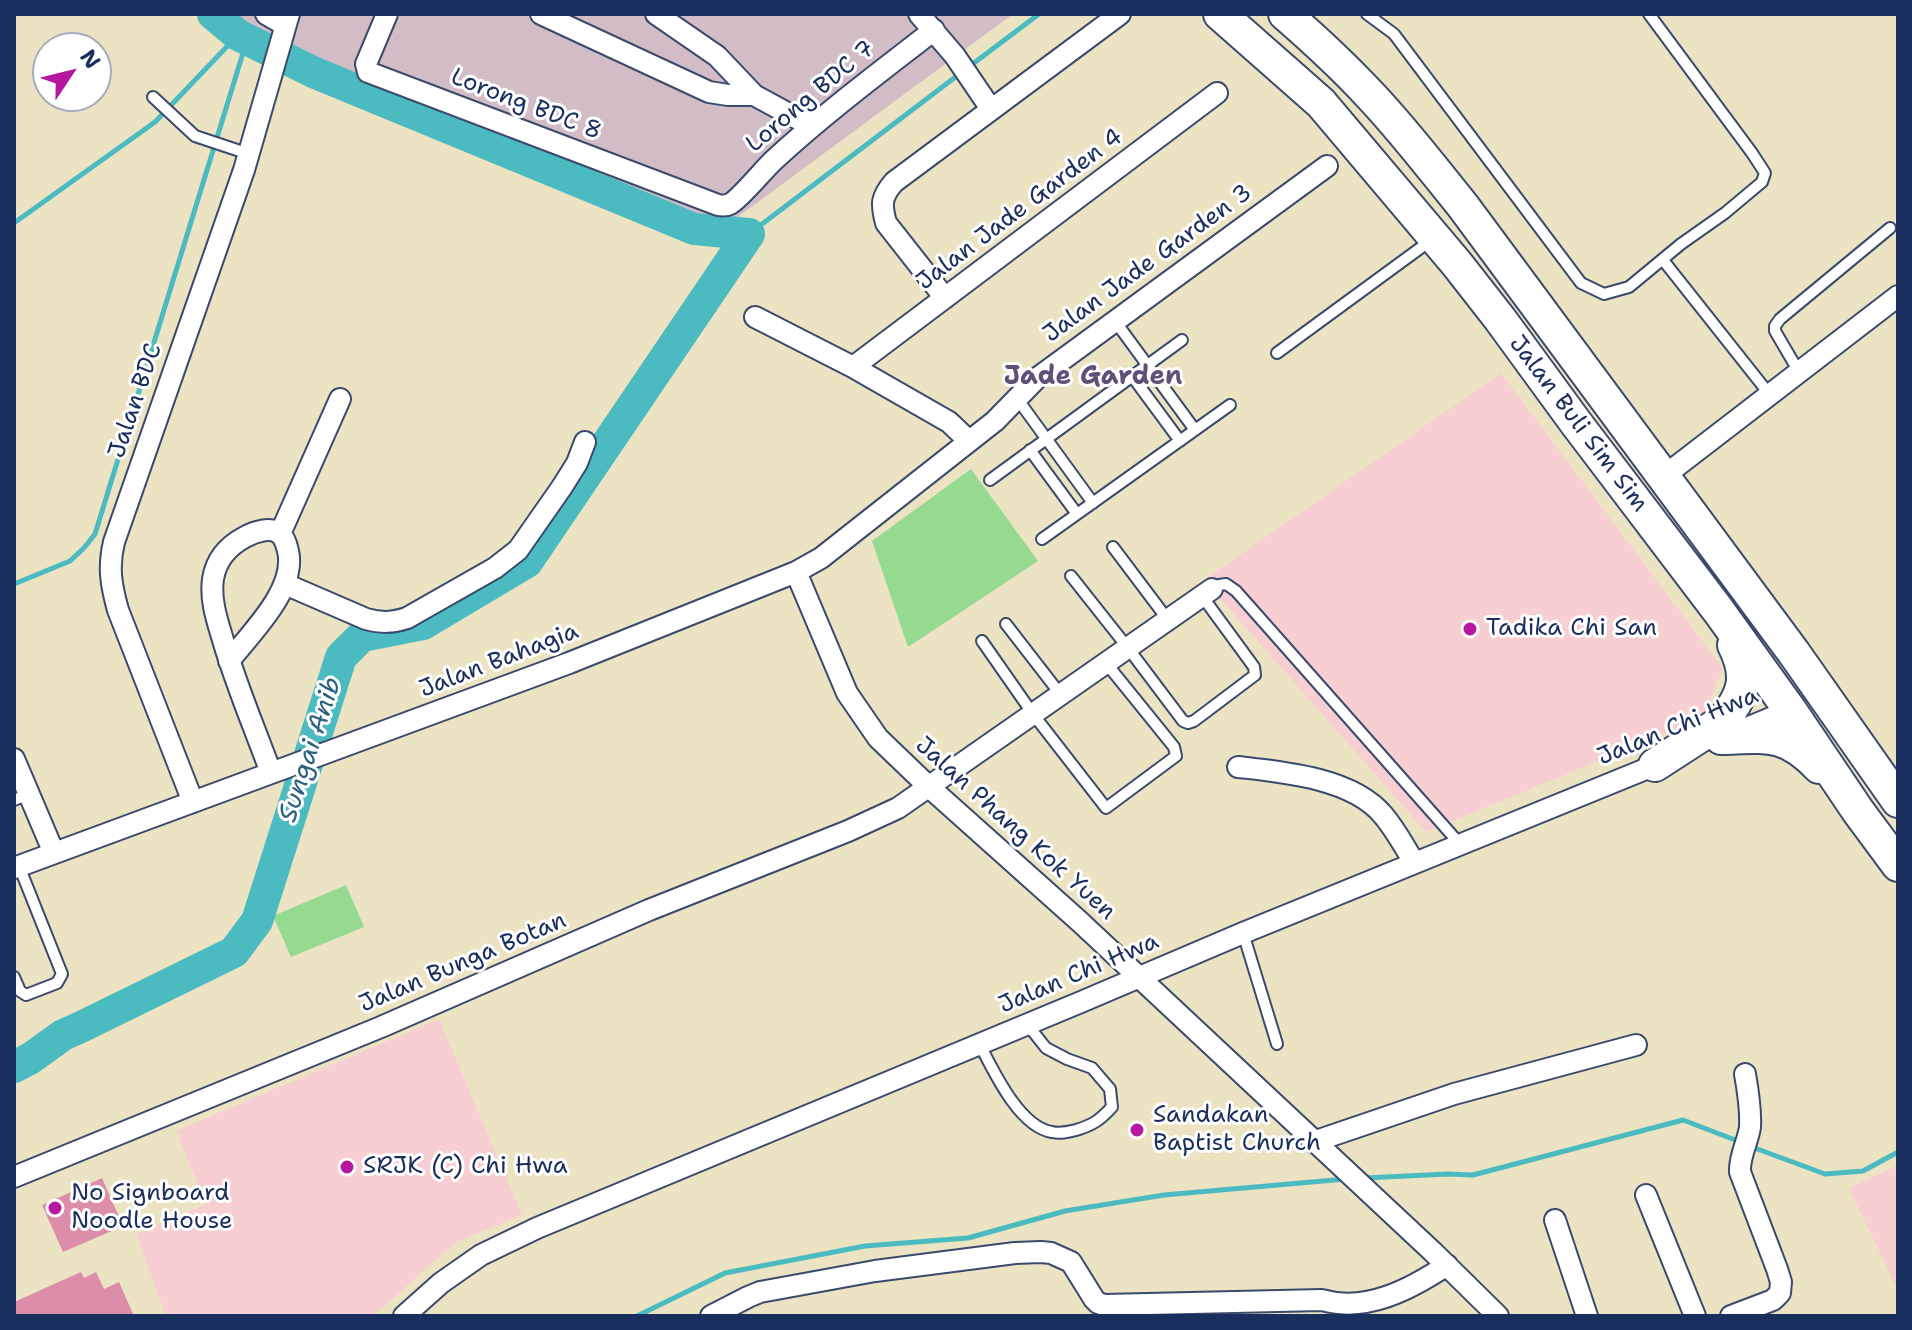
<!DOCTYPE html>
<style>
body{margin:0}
#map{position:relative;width:1912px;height:1330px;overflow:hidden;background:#ece3c3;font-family:"Shantell Sans",sans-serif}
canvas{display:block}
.frame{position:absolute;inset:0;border:16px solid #1b2f5e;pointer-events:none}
.north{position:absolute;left:32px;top:32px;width:80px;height:80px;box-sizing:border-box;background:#fff;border:2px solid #a4acbf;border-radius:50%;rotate:55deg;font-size:22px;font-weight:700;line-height:32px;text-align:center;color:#1b2f5e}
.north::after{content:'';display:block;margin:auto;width:28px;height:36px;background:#b5179e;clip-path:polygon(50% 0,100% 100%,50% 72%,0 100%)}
</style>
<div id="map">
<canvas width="1912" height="1330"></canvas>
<div class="frame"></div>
<div class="north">N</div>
</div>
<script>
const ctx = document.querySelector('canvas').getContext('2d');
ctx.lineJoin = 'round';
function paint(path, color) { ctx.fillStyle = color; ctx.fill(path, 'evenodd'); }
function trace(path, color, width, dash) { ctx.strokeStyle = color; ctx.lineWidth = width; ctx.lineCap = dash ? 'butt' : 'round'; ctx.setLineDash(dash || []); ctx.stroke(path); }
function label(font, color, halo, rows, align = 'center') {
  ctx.font = font + ' "Shantell Sans",sans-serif'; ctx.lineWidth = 6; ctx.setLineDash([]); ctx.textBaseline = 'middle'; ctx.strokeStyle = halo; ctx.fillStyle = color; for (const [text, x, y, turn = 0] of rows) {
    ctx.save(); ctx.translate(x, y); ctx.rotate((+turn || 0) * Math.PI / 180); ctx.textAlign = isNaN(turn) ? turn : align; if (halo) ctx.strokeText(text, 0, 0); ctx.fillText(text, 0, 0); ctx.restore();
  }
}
const built = new Path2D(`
 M1501,373L1723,669L1702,718L1426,832L1204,580Z
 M439,1019L522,1215L456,1242L373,1316H166L136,1234L206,1204L176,1131Z
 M1898,1165V1291L1849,1188Z`);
const industrial = new Path2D(`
 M232,14H1013L731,222L696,221L243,25Z`);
const green = new Path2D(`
 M971,469L1038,561L908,647L872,541Z
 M346,885L364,927L291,957L273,916Z`);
const stream = new Path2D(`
 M970,66L1039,14
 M14,223L155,122L238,35
 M749,234L962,72
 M14,584L70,561L84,548L95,534L247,40
 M1752,1147L1825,1174L1863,1171L1898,1152
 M1364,1178L1448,1174L1473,1175L1683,1120L1743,1143
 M637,1316L725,1273L865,1246L968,1238L1065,1211L1164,1195L1346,1179`);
const river = new Path2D(`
 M213,14L238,35L313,72L694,229L749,234
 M14,1067L31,1058L63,1035L81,1027L234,952L257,921L341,657L362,636L423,624L527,562L749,234`);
const building = new Path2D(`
 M102,1178L123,1226L63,1252L42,1205Z
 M81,1272L84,1278L96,1272L104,1289L119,1282L134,1316H14V1302Z`);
const service = new Path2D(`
 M1367,14L1394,34L1581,283L1604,294L1629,287L1681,244L1725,213L1762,182L1765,173L1752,153L1649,14
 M153,97L195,136L249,154
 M1663,260L1770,395
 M1115,321L1195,430
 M1277,353L1430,241
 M1799,372L1775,331V326L1780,319L1890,228
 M1132,376L1180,441
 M1016,397L1093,503
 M1030,450L1077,514
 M990,480L1182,340
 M1042,539L1230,405
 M1113,547L1168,620
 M1071,576L1128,648L1183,721L1188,723L1194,721L1255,675L1254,667L1202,596
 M1212,589L1219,585L1226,584L1236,591L1459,843
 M1006,624L1061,695
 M982,641L1033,714L1106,808L1176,756L1174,747L1106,663
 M14,800L29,794
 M1243,933L1277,1044
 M14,977L20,991L26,995L57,983L62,974L19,866
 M979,1043C993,1070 1019,1127 1052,1132C1060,1134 1068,1132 1076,1130C1093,1125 1100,1120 1112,1107L1110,1089L1092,1068L1067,1059L1046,1048L1027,1024`);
const minor = new Path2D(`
 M266,14L285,25
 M387,14L366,64L368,72L718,205C723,206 726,206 730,204C740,199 764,169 774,160C825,113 880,72 934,30
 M541,14L709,92L728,95H754
 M656,14L717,56L754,95L811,126
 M919,14L955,56L991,109
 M945,298L886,223C881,204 881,197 894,182L1120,14
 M755,317L853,367L949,422L969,441
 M853,367L1217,93
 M1664,476L1898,296
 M280,534L340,399
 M796,572L847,693L878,738L928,786L1079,921L1433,1252L1498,1316
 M285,584L366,619C381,623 392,623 407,618L495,568L518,550L562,487L577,463L585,442
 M229,661C251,633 297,589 288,551C287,546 284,537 280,534C271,526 254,532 245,537C228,546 216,560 213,579C210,600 217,620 223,640C236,685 255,729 271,773
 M1737,732L1790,710
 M14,759L54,853
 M1238,767C1283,772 1352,778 1383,815C1395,829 1404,846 1414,862
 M193,802L118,610C111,585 108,567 114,542L244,170L289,14
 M14,868L569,663L796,572L821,558L995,421L1036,379L1327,166
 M1313,1142L1454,1094L1636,1045
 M14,1177L381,1027L649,910L848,831L898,808L1212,589
 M1646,1195L1695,1316
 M1555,1220L1587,1316
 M1104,1305L1322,1300C1366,1313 1411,1289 1447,1265
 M404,1316L441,1283L481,1255L537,1228L1081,1002L1243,933L1663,762
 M711,1316L748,1297L760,1292L875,1271L1015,1253L1041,1252L1051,1253L1071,1262L1094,1299L1098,1303L1104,1305
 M1731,1316L1773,1300L1780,1293L1781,1282L1777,1269L1740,1172C1739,1156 1748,1142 1750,1127C1751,1109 1748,1091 1745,1074`);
const primary = new Path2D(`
 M1220,14L1321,103L1457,264L1500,319L1576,423L1718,610L1790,710L1858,811L1898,865
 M1285,14C1315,40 1344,67 1371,96C1404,131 1433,169 1463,206L1794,653L1898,801
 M1721,738C1766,737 1785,731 1819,767
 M1655,765L1723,721C1744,694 1750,677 1734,645`);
const markers = [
 [1470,629,8,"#b5179e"],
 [1137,1130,8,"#b5179e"],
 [347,1167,8,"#b5179e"],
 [55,1208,8,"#b5179e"]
];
const streetNames = [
 ["Lorong BDC 7",811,97,-40],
 ["Lorong BDC 8",526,105,21],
 ["Jalan Jade Garden 4",1020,210,-37],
 ["Jalan Jade Garden 3",1148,264,-36],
 ["Jalan BDC",136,401,-71],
 ["Jalan Buli Sim Sim",1578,424,53],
 ["Jalan Bahagia",499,661,-21],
 ["Jalan Chi Hwa",1678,727,-22],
 ["Jalan Phang Kok Yuen",1015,829,42],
 ["Jalan Bunga Botan",463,963,-23],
 ["Jalan Chi Hwa",1079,974,-23]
];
const poiNames = [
 ["Tadika Chi San",1486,629],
 ["Sandakan",1153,1116],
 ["Baptist Church",1153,1144],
 ["SRJK (C) Chi Hwa",363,1167],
 ["No Signboard",71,1194],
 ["Noodle House",71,1222]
];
const neighbourhoodNames = [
 ["Jade Garden",1093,377]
];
const waterNames = [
 ["Sungai Anib",311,750,-72]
];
paint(built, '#f7cfd3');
paint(industrial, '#d2bdc7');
paint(green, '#96d991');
trace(stream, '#4cbbc1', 5);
trace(river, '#4cbbc1', 32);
paint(building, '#db8da9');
trace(service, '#3a4a6d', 14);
trace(minor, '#3a4a6d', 24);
trace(primary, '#3a4a6d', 36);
trace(service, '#fff', 10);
trace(minor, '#fff', 20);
trace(primary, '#fff', 32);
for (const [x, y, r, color] of markers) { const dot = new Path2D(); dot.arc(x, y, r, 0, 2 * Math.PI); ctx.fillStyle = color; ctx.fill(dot); trace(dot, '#fff', 3); }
label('24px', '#1b2f5e', '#fff', streetNames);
label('24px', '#1b2f5e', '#fff', poiNames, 'left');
label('bold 26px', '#5e5078', '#fff', neighbourhoodNames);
label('italic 26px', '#2c6081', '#fff', waterNames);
</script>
